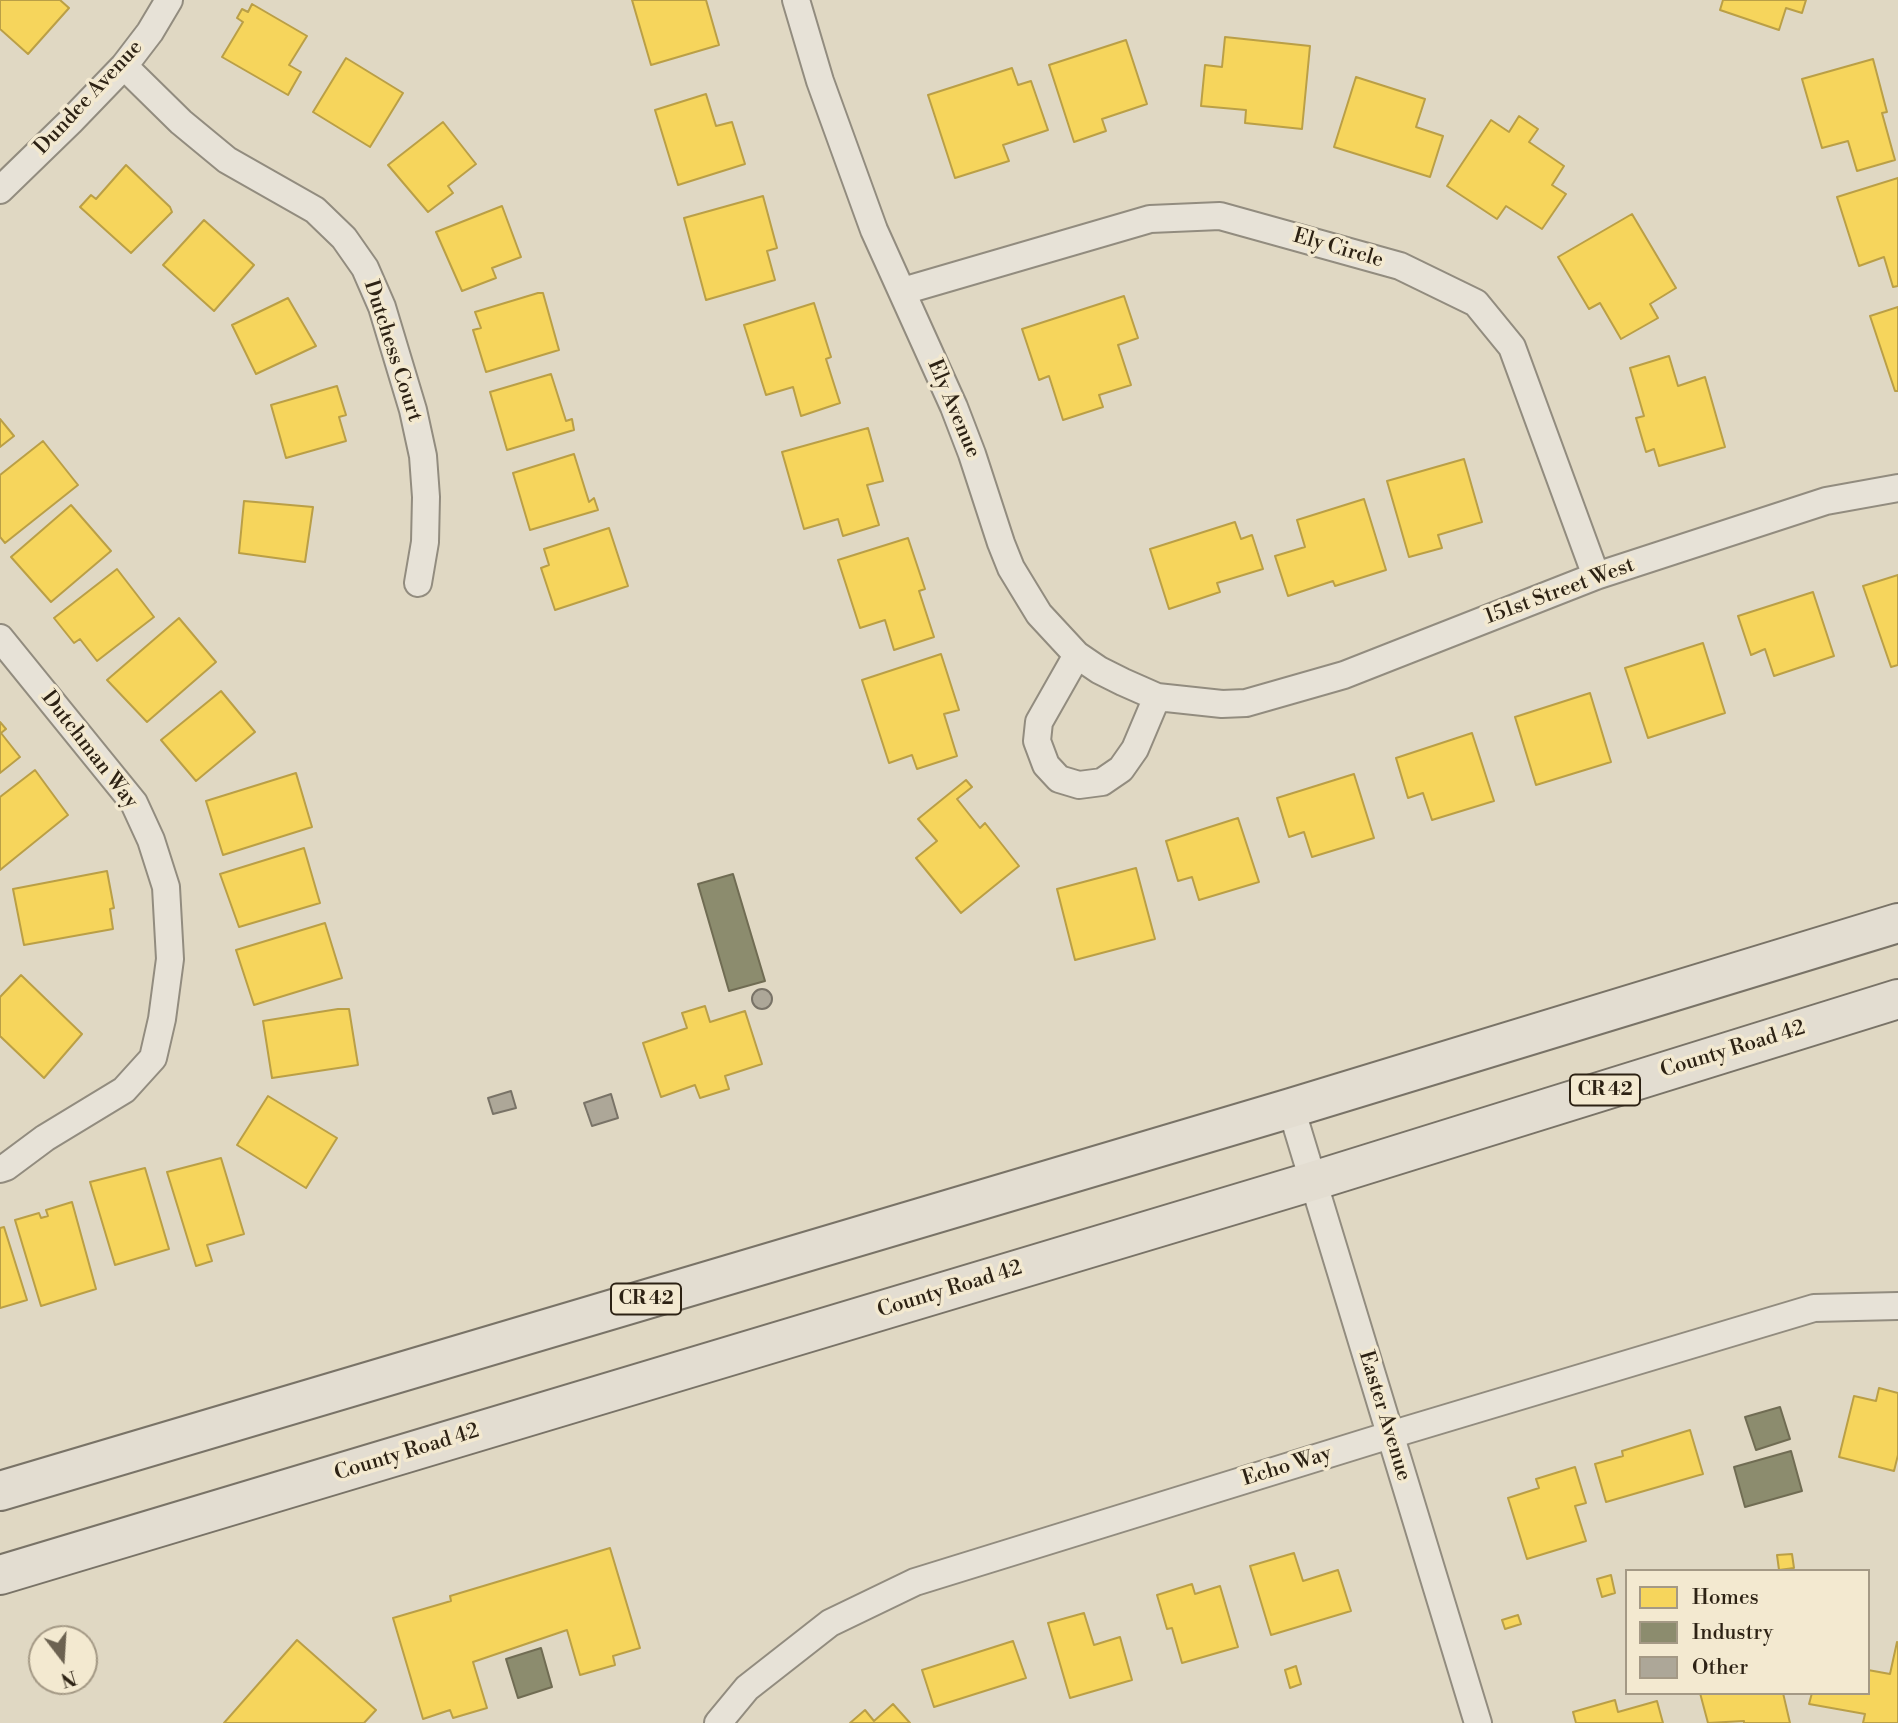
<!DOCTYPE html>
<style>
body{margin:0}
#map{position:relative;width:1898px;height:1723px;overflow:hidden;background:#e0d8c3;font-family:"Libre Bodoni",serif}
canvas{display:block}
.legend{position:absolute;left:1625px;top:1569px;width:245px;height:126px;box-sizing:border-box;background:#f3e9d0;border:2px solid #a49985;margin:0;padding:9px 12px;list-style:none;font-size:21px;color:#2d2214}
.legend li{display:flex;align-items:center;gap:14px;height:35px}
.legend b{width:35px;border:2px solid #a49985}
.north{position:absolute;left:28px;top:1625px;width:70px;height:70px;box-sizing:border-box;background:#f3e9d0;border:2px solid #a49985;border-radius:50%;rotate:163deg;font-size:19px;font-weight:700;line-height:28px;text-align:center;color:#2d2214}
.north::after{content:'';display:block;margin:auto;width:24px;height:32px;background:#6c6251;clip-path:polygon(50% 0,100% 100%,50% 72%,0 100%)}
</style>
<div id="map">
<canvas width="1898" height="1723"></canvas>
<ul class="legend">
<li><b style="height:19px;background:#f6d55c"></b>Homes</li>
<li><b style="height:19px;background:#8c8c6e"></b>Industry</li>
<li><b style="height:19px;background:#ada798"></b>Other</li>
</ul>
<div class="north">N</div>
</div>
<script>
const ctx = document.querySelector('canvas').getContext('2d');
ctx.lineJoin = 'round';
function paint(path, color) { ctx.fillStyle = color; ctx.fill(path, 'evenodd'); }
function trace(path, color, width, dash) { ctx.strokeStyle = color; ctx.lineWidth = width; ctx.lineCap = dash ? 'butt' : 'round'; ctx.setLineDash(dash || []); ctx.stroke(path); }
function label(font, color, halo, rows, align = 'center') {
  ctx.font = font + ' "Libre Bodoni",serif'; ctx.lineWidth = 7; ctx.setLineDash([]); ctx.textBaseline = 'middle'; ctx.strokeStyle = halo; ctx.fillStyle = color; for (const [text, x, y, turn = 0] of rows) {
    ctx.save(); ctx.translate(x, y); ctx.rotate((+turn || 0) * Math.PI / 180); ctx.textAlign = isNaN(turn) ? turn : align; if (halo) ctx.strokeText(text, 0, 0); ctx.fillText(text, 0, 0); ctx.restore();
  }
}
const homes = new Path2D(`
 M0,0H60L69,8L28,54L0,29Z
 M632,0H706L719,45L651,65Z
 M1723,0H1806L1802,13L1786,8L1779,30L1720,10Z
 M252,4L307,36L289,65L301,72L288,95L222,57L243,22L237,18L242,9L248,12Z
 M1225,37L1310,46L1302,129L1245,123L1246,110L1201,106L1205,65L1222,67Z
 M1126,40L1147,104L1102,119L1106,131L1074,142L1049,65Z
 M346,58L403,93L370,147L313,112Z
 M1873,59L1887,112L1882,113L1895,160L1857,171L1848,141L1822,148L1802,79Z
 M1012,68L1018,85L1031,81L1048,130L1003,145L1009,161L955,178L928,95Z
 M1356,77L1425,99L1416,127L1443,136L1430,177L1334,147Z
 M706,94L716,126L732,122L745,164L678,185L655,110Z
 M1519,116L1538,129L1529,142L1564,166L1552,185L1566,194L1542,229L1506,206L1497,219L1447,186L1491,120L1509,132Z
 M443,122L476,164L448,186L453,193L428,212L388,165Z
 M126,165L170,207L172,212L131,253L80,207L91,195L96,199Z
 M1898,178V286L1893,287L1884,257L1859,266L1837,197Z
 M763,196L777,248L767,251L775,280L706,300L684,218Z
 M502,206L521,257L492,268L496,278L462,291L436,232Z
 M1632,214L1676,288L1650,304L1658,318L1621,339L1600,303L1589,309L1558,257Z
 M204,220L254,265L214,311L163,265Z
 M538,293H543L559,350L486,372L473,330L481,328L475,312Z
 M1124,296L1138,338L1118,345L1131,385L1099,395L1103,407L1063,420L1049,376L1039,380L1022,329Z
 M288,298L316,346L256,374L232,325Z
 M814,303L831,357L826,359L840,403L801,416L793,387L766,395L744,325Z
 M1898,307V391H1895L1870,316Z
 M1669,356L1678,386L1705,377L1725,447L1659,466L1654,449L1646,452L1636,418L1644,416L1630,368Z
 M551,374L566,421L572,419L574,430L507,450L490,392Z
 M337,386L346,415L339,417L346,441L286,458L271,405Z
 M0,419L14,436L0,447Z
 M868,428L883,481L867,485L879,525L843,536L838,519L804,529L782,452Z
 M43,441L78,485L5,543L0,537V475Z
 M574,454L589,502L594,498L598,510L530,530L513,473Z
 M1464,459L1482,522L1438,535L1442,548L1409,557L1387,481Z
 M1364,499L1386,570L1335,586L1333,581L1288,596L1275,556L1305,547L1297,520Z
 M244,501L313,507L305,562L239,553Z
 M71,505L111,551L51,602L11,557Z
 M1235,522L1241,539L1252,535L1263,569L1217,583L1220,592L1169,609L1150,549Z
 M609,528L628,586L555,610L541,568L549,565L544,549Z
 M908,538L925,589L919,591L934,637L894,650L885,620L860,628L838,560Z
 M117,569L154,617L97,661L80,639L74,643L54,618Z
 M1898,575V665L1891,667L1863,586Z
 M1813,592L1834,656L1774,676L1765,649L1751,655L1738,616Z
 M179,618L216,662L147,722L107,680Z
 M1703,643L1725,713L1648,738L1625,668Z
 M941,654L959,710L944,714L957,756L917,769L912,755L889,763L862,680Z
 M221,691L255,732L196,781L161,740Z
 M1590,693L1611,762L1536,785L1515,717Z
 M0,722L6,729L1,733L20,757L0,773Z
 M1472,733L1494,801L1432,820L1423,793L1408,798L1396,758Z
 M35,770L68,815L0,870V797Z
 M296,773L312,827L223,855L206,801Z
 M1354,774L1374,838L1312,857L1304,832L1289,837L1277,798Z
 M966,780L972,787L957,799L980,828L985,823L1019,866L961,913L916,858L937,841L918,819Z
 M1238,818L1259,882L1199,900L1192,877L1178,881L1166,841Z
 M304,848L320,903L239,927L220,874Z
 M1136,868L1155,939L1075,960L1057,889Z
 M107,871L114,908L110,909L113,929L24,945L13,889Z
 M325,923L342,978L254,1005L236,950Z
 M21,975L82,1034L44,1078L0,1036V997Z
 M705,1006L710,1022L745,1011L762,1064L725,1076L729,1089L700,1098L695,1085L661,1097L643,1043L687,1028L682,1013Z
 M338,1009H349L358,1065L272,1078L263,1021Z
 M268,1096L337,1138L306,1188L237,1145Z
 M221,1158L244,1234L207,1245L212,1261L196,1266L167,1172Z
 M145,1168L169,1249L115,1265L90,1182Z
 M72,1202L96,1289L41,1306L15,1220L39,1213L41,1218L48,1216L46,1210Z
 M4,1227L27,1300L0,1308V1228Z
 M1879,1388L1898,1393V1455L1894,1471L1839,1457L1854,1396L1876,1401Z
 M1690,1430L1703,1474L1606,1502L1595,1464L1623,1456L1622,1451Z
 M1575,1467L1586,1503L1575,1506L1586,1541L1527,1559L1508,1498L1539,1488L1536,1479Z
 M610,1548L640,1648L613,1656L615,1665L580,1675L567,1630L473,1662L487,1708L453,1718L450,1710L423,1719L393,1618L451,1601L450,1596Z
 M1294,1553L1303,1581L1338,1570L1351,1611L1271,1635L1250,1566Z
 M1792,1554L1794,1568L1779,1570L1777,1555Z
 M1611,1575L1615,1593L1602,1597L1597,1579Z
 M1192,1584L1195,1594L1220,1586L1238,1647L1182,1663L1172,1628L1167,1629L1157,1595Z
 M1084,1613L1094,1645L1120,1637L1132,1680L1070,1698L1048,1623Z
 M1518,1615L1521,1624L1505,1629L1502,1620Z
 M297,1640L376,1710L364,1723H224Z
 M1013,1641L1026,1678L934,1707L922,1670Z
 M1897,1642L1898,1643V1723H1863L1865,1714L1809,1704L1812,1693H1868V1670L1890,1674Z
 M1296,1666L1301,1684L1290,1688L1285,1670Z
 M1700,1693H1783L1790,1723H1744V1721L1708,1723Z
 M1615,1700L1618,1712L1657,1701L1663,1723H1576L1573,1712Z
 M893,1704L910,1723H850L865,1710L874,1721Z`);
const industry = new Path2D(`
 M733,874L765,981L729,991L698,884Z
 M1780,1407L1790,1439L1756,1450L1745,1417Z
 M1791,1451L1802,1491L1745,1507L1734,1467Z
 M541,1648L552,1687L518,1698L506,1659Z`);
const building = new Path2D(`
 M752 999a10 10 0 1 1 20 0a10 10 0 1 1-20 0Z
 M511,1091L516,1108L493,1114L488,1098Z
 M611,1094L618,1118L592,1126L584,1103Z`);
const minor = new Path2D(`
 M796,0L820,81L874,230L954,407L972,454L1001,543L1011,568L1039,614L1077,655L1099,670L1123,682L1157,697L1222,704L1246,703L1344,675L1596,576L1826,501L1898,488
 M124,66L181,122L227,160L315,210L344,238L365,268L382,307L413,410L423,456L426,497L425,542L418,583
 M0,190L70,122L124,66L150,32L169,0
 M903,291L1150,219L1220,216L1400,266L1476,303L1512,347L1596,576
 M0,638L134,803L151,840L166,887L170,959L162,1019L153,1058L124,1090L45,1138L6,1167L0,1169
 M1077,655L1039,722L1037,741L1046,765L1059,779L1079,785L1102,782L1121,769L1135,749L1157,697
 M1291,1108L1478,1723
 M718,1723L747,1688L830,1623L915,1582L1390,1435L1814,1308L1898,1306`);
const trunk = new Path2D(`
 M0,1491L1291,1108L1898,923
 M0,1575L1313,1181L1898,999`);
const shields = [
 [1605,1090,70],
 [646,1299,70]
];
const shieldNames = [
 ["CR 42",1605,1090],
 ["CR 42",646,1299]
];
const streetNames = [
 ["Dundee Avenue",89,98,-47],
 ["Ely Circle",1338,249,16],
 ["Dutchess Court",392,351,72],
 ["Ely Avenue",953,409,67],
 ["151st Street West",1560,592,-20],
 ["Dutchman Way",89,750,52],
 ["County Road 42",1733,1050,-17],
 ["County Road 42",950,1290,-17],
 ["Easter Avenue",1384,1416,73],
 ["County Road 42",407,1453,-17],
 ["Echo Way",1287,1467,-17]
];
paint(homes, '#f6d55c');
trace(homes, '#ba9f46', 2);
paint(industry, '#8c8c6e');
trace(industry, '#706c53', 2);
paint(building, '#ada798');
trace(building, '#797367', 2);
trace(minor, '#928c7f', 30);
trace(trunk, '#797367', 42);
trace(minor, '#e7e2d7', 26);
trace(trunk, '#e3ddd1', 38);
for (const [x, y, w] of shields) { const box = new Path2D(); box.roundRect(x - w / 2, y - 15.5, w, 31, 5); ctx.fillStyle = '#f3e9d0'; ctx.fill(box); trace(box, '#2d2214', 2); }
label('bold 19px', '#2d2214', null, shieldNames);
label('21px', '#2d2214', '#f3e9d0', streetNames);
</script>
